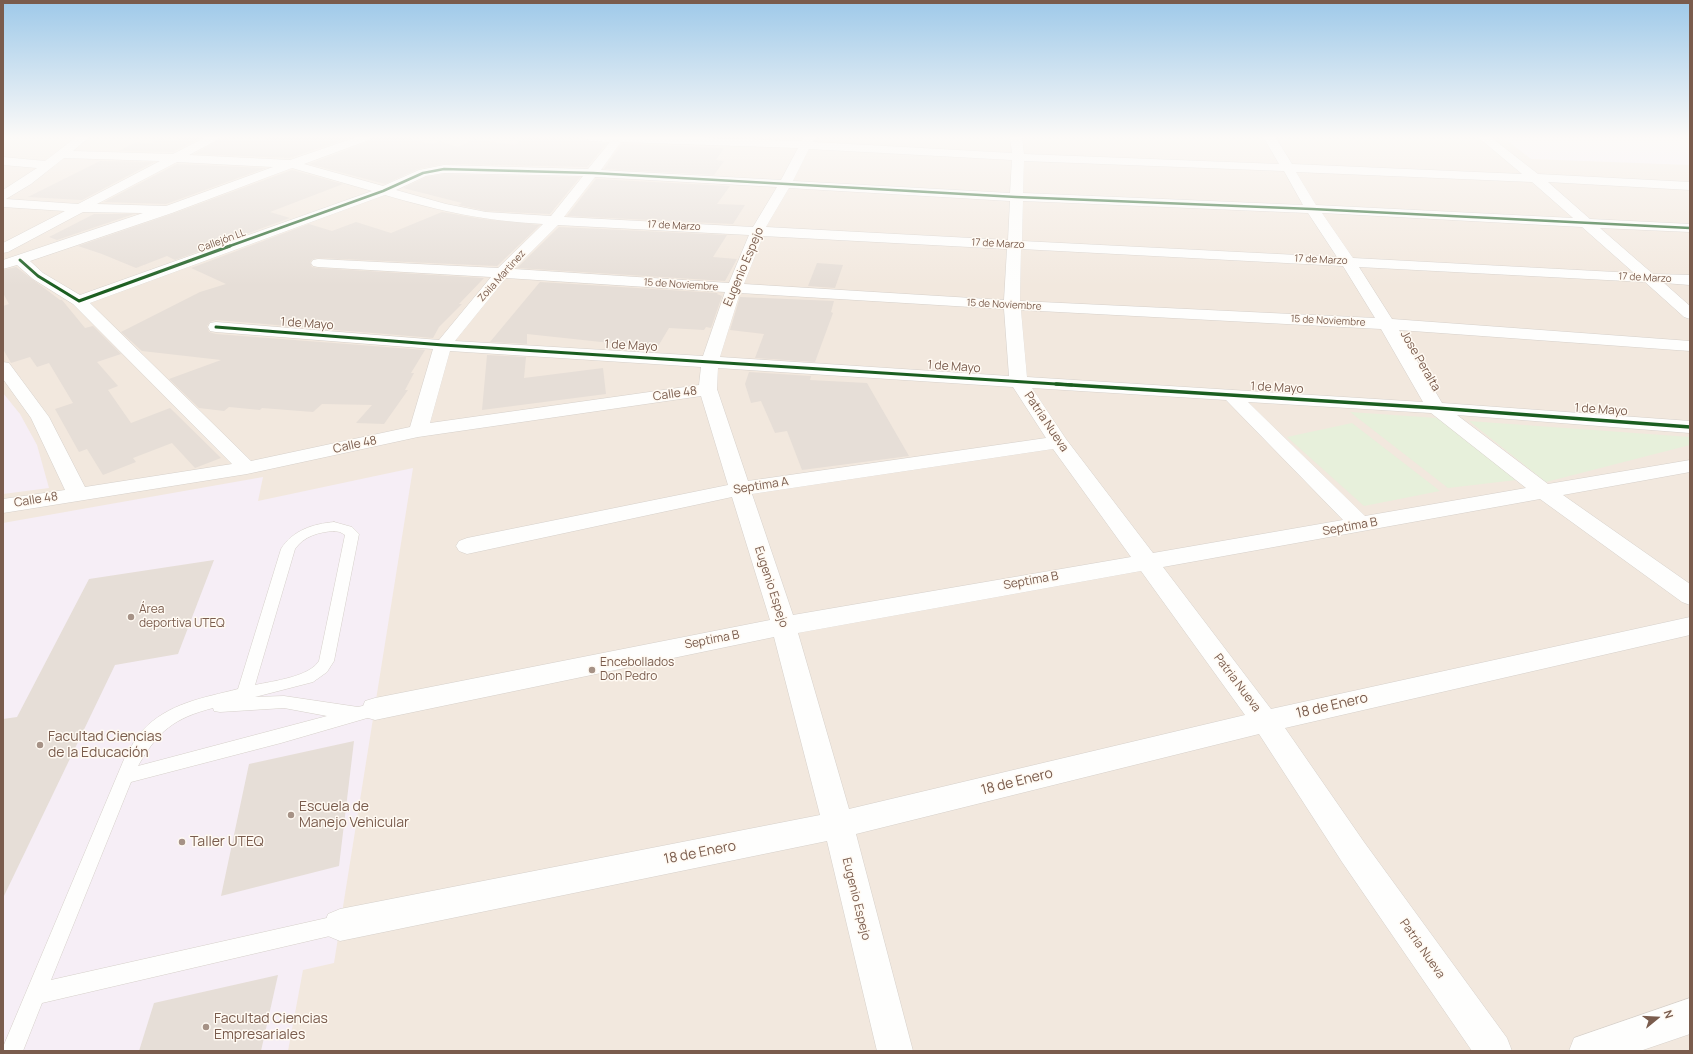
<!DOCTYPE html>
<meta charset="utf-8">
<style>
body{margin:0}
#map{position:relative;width:1693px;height:1054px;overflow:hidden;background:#f9f5f0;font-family:Manrope,sans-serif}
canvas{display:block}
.frame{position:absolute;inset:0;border:4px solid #7a5c4d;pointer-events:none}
.north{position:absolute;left:1637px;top:998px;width:40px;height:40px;-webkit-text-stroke:3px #fffaf3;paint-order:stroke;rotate:72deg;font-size:11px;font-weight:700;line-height:16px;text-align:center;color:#7a5c4d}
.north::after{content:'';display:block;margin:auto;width:14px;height:18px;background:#7a5c4d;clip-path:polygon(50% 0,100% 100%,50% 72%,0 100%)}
</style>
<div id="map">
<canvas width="1693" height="1054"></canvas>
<div class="frame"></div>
<div class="north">N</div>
</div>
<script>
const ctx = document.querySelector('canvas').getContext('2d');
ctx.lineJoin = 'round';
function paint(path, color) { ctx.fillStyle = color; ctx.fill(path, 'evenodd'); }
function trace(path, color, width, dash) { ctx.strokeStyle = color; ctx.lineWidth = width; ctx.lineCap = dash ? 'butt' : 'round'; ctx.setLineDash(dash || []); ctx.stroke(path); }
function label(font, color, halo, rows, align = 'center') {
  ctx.font = font + ' Manrope,sans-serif'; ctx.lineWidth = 3; ctx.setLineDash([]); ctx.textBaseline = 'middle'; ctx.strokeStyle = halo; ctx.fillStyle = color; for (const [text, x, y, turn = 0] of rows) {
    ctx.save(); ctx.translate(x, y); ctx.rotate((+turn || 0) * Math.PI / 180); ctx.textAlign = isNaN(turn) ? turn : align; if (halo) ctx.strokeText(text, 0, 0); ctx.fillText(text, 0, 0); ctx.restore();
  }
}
const residential = new Path2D(`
 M3,138H1690V1051H3Z`);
const education = new Path2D(`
 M1504,138H1679L1690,145V165L1531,159Z
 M3,393L20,414L37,445L49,488L3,494Z
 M413,468L334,963L303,970L288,1051H3V523L263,477L258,501Z`);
const green = new Path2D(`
 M1350,412L1437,418L1516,480L1448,488Z
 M1469,421L1690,437V445L1546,482Z
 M1352,423L1440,491L1364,506L1287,437Z`);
const building = new Path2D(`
 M181,138H200L173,152L119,151L136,142L151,143L157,139L177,140Z
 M269,138H349L290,158L194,154L220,139L262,141Z
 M372,138H405L433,144L440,141L458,147L475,139L515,145L523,138L585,140L591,142L607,143L587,167L444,164L418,169L385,184L309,164L370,141Z
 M622,144L724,148L716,160L724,161L714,175L604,169Z
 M100,161L154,162L82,200L28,197Z
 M177,164L266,168L166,204L104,202Z
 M292,170L343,184L270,212L290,218L175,260L167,256L136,268L102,254L78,246L172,214Z
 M444,174L580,177L550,214L486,211L458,205L462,203L403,188L426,177Z
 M596,179L730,186L717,204L745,205L733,224L567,216Z
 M442,212L482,219L540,225L497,266L318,258L313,259L310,262L312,267L318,268L484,278L459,304H462L439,327L433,338L216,320L210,322L207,326L209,332L216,334L425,350L411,373H414L405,390H408L384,424L356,423L372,405L322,404L313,412L262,408L260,410L229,407L224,411L199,408L169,379L221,360L142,351L121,332L200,292L226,284L191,268L309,224L332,231L356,222L391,233Z
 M94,214H134L57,240L49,237Z
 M559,227L727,235L713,257L737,259L725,281L517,268Z
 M817,263L843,265L835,288L808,286Z
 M16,267L60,300H62L85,328L93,326L121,354L97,362L118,386L108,390L131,423L170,408L221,458L195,468L172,443L133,458L136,462L103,475L87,449L79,452L55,409L73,403L49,363L37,367L30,357L11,363L3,349V306L9,304L3,293V270Z
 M540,282L718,293L717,294L722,296L711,328L706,327L704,330L669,328L657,348L527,334V344L490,342Z
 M740,297L834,301L831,312L833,313L815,362L755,358L764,334L730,330Z
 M487,355L526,357L524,378L603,368L606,394L482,410Z
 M749,372L811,376L810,380L867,383L909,456L802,470L787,431L775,433L761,401L751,403L745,384Z
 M214,560L178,654L115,665L3,898V719L17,717L89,579Z
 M354,741L339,866L221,896L249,764Z
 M278,975L261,1051H139L154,1003Z`);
const service = new Path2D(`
 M334,522L352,527L359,534L334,661L327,672L313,682L255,697L284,696L358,707L375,703L381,704L383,709L381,714L281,743L131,782L51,980L340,915L347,918L350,925L347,932L42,1003L23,1051H3V1047L125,757C130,749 135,739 142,731C168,703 203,698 238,689L281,549C293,530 313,524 334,522ZM334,531L340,532L345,535L319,661C309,677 273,681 255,685L295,549C304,536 319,532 334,531ZM213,708L214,711L220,712L284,708L327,716L138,766C158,731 174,718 213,708Z`);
const minor = new Path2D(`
 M75,138H88L73,151L173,154L204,138H219L217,140L189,155L290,160L354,138H371L369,140L304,164L383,186L419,170L444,165L588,169L610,142L591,141L585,138H699L802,141L803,138H815L813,142L1012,153L1010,138H1022L1024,154L1279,164L1264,138H1276L1292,164L1522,174L1479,138H1492L1538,174L1690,182V190L1548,182L1590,219L1690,224V232L1600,228L1653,274L1690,275V285L1664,283L1690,306V319L1684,317L1645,282L1359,267L1392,319L1690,341V351L1399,330L1442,403L1690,421V433L1457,415L1548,484L1690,460V472L1563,495L1690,584V605L1682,602L1540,499L1163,567L1271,709L1690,617V635L1285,728L1364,842L1507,1038L1512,1051H1472L1342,862L1259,734L856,834L913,1051H877L827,841L340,941L328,936L324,925L328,914L340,909L820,815L774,637L375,720L365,717L362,709L365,701L375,698L770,620L732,497L467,554L459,551L456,546L459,541L467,538L728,485L701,396L418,437L247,474L3,513V499L65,490L31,418L3,379V362L9,363L49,417L85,487L232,464L73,304L33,279L17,265L3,269V260L143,213L83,212L8,252L3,253V243L65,211L3,207V190L37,168L3,165V157L45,161ZM621,142L798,148L781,180L601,170ZM809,149L1012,160L1010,193L793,181ZM64,158L160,161L78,204L6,199L31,184ZM1024,161L1284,171L1303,205L1023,193ZM177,162L273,167L166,206L97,204ZM292,168L372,191L80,295L43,273L30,261L172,213ZM1296,172L1532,182L1573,218L1316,205ZM444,173L583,176L551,216L486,212L446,204L396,190L426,176ZM595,177L777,187L753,227L564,217ZM789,188L1010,201L1008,240L766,227ZM385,195C440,211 485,221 543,224L498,268L318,259L313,260L311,263L313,266L318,267L491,277L439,340L216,322L210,323L208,327L210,331L216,332L433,349L410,427L251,461L90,303ZM1023,201L1308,213L1337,257L1022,241ZM1322,213L1582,227L1634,273L1353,258ZM558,225L749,235L729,283L514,269ZM763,236L1007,249L1004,300L744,284ZM1021,249L1343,266L1375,318L1020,301ZM506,278L725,292L703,356L455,341ZM740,293L1004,309L1009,376L720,357ZM1021,310L1381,329L1423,402L1027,377ZM450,351L701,367L699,385L430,423ZM718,368L1013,387L1046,438L748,481L717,389ZM1032,388L1226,400L1343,520L1153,553L1066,439ZM1248,402L1431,413L1526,488L1365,516ZM1053,449L1131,557L793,615L752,494ZM1141,571L1245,715L849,809L798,633Z
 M1690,998V1034L1640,1051H1569L1574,1038Z`);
const cyclewayFar2 = new Path2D(`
 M227,247L383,191L423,173L444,169L593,173L1016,197L1312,209L1690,228`);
const cyclewayFar1 = new Path2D(`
 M20,260L38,276L79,301L230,246
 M216,327L443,345L1072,385`);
const cycleway = new Path2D(`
 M1056,384L1436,408L1690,427`);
const markers = [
 [131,617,4,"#a69286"],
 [592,670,4,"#a69286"],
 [40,745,4,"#a69286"],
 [291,815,4,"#a69286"],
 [182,842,4,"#a69286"],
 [206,1027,4,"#a69286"]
];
const farStreetnames = [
 ["17 de Marzo",674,226,3],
 ["Callejón LL",222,241,-20],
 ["17 de Marzo",998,244,3],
 ["17 de Marzo",1321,260,3],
 ["Zoila Martinez",502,276,-48],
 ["17 de Marzo",1645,278,3],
 ["15 de Noviembre",681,285,4],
 ["15 de Noviembre",1004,305,3],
 ["15 de Noviembre",1328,321,3]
];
const streetNames = [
 ["Eugenio Espejo",744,267,-67],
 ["1 de Mayo",307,324,4],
 ["1 de Mayo",631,346,3],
 ["Jose Peralta",1420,361,60],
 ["1 de Mayo",954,367,4],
 ["1 de Mayo",1277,388,3],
 ["Calle 48",675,394,-8],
 ["1 de Mayo",1601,410,4],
 ["Patria Nueva",1046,422,56],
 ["Calle 48",355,445,-12],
 ["Septima A",761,486,-9],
 ["Calle 48",36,500,-9],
 ["Septima B",1350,527,-10],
 ["Septima B",1031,581,-10],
 ["Eugenio Espejo",771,587,72],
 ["Septima B",712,640,-11],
 ["Patria Nueva",1237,683,53],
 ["Eugenio Espejo",856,899,76],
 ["Patria Nueva",1422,949,55]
];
const poiNames = [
 ["Área",139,610],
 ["deportiva UTEQ",139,624],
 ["Encebollados",600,663],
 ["Don Pedro",600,677]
];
const nearStreetnames = [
 ["18 de Enero",1332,706,-13],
 ["18 de Enero",1017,782,-14],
 ["18 de Enero",700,853,-11]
];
const nearPoinames = [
 ["Facultad Ciencias",48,737],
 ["de la Educación",48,753],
 ["Escuela de",299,807],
 ["Manejo Vehicular",299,823],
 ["Taller UTEQ",190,842],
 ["Facultad Ciencias",214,1019],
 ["Empresariales",214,1035]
];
paint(residential, '#f2e8de');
paint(education, '#f6eef6');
paint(green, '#e7f0db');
paint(building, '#e6ded7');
trace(service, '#d7d1cb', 1);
trace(minor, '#d7d1cb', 1);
paint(service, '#fefefd');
paint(minor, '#fefefd');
trace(cyclewayFar2, '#1b5e20', 2.5);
trace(cyclewayFar1, '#1b5e20', 3);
trace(cycleway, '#1b5e20', 3.5);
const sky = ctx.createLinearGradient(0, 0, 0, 286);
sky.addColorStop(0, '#9ec9e9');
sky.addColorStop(0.48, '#fcfaf8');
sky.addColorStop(1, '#fcfaf800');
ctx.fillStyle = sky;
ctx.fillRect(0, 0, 1693, 286);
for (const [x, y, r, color] of markers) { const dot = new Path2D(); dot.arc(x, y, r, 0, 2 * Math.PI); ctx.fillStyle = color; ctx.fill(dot); trace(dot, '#fffaf3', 1.5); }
label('10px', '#7a5c4d', '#fffaf3', farStreetnames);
label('12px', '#7a5c4d', '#fffaf3', streetNames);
label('12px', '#7a5c4d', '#fffaf3', poiNames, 'left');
label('14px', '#7a5c4d', '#fffaf3', nearStreetnames);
label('14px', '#7a5c4d', '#fffaf3', nearPoinames, 'left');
</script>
